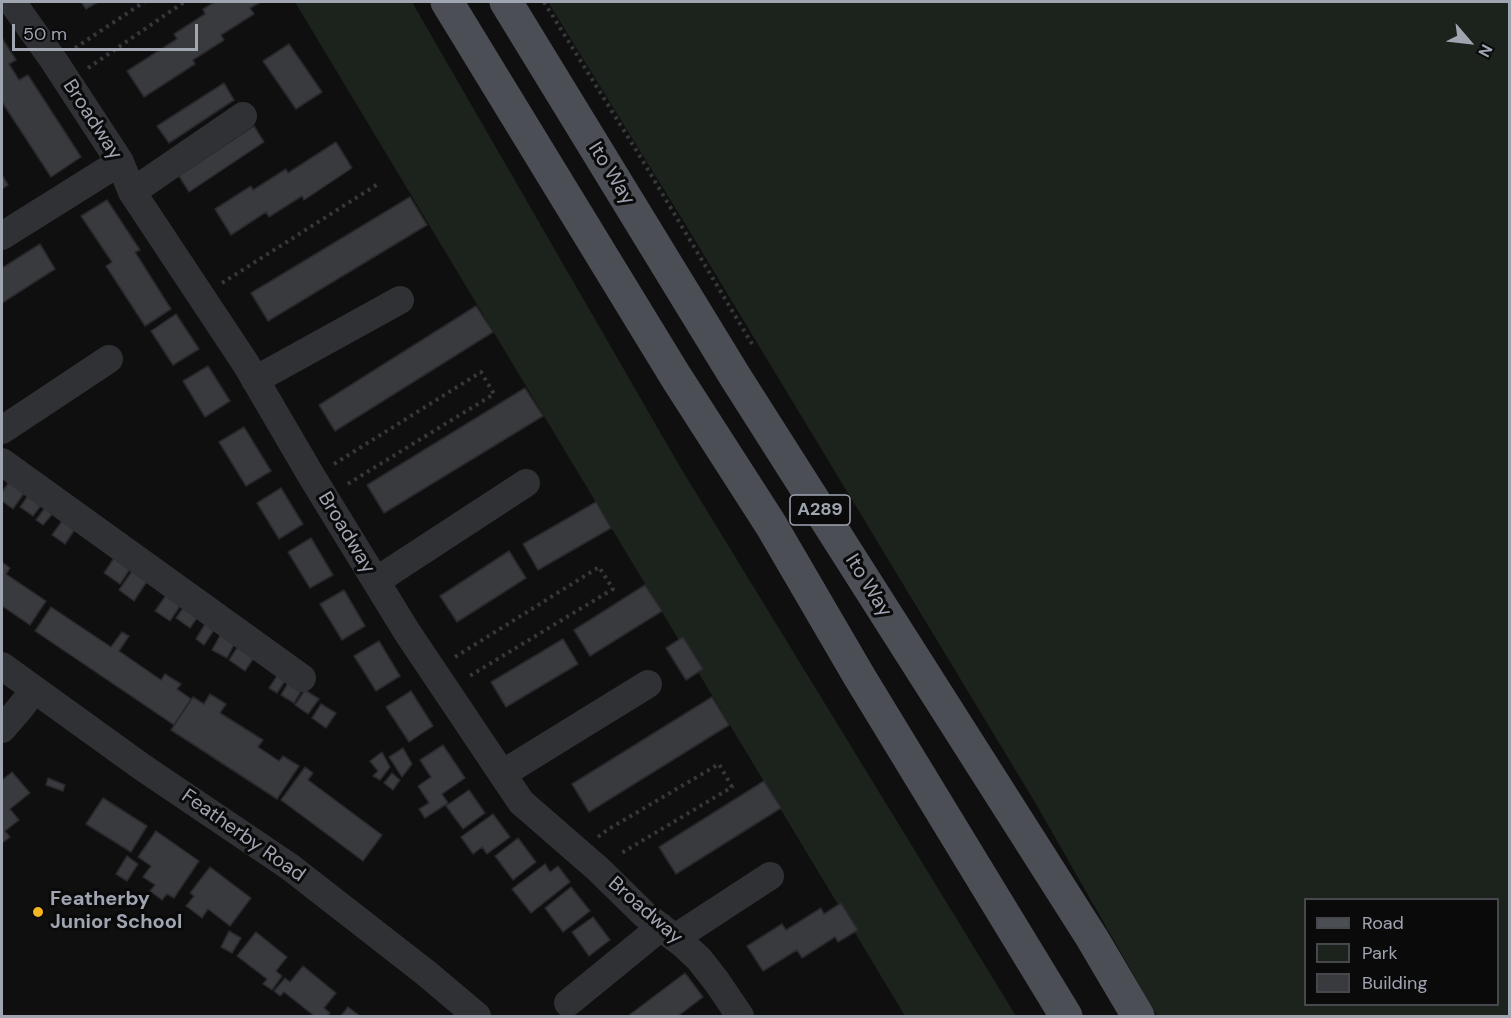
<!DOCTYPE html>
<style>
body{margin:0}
#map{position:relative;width:1511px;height:1018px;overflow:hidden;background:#0f0f10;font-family:"DM Sans",sans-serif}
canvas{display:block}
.frame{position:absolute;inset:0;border:3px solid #a0a5b2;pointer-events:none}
.legend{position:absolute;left:1304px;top:898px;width:195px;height:108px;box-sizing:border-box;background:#0a0a0b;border:2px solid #46484e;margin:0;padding:8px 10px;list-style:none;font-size:18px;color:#a0a5b2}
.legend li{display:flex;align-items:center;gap:12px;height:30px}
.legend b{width:30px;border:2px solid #46484e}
.north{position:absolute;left:1439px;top:12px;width:60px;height:60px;-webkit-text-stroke:4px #0a0a0b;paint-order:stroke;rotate:118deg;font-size:16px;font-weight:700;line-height:24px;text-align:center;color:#a0a5b2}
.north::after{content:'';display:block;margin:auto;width:21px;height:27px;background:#a0a5b2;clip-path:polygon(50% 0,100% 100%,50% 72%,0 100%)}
.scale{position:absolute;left:12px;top:24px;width:186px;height:27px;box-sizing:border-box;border:3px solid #a0a5b2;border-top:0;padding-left:8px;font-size:18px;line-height:21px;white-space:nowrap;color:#a0a5b2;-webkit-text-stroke:4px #0a0a0b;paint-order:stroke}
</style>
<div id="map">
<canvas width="1511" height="1018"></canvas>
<div class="frame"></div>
<ul class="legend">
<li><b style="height:8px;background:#4c4e55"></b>Road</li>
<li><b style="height:16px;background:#1b231c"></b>Park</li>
<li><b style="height:16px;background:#393a3e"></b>Building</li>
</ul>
<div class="north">N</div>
<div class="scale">50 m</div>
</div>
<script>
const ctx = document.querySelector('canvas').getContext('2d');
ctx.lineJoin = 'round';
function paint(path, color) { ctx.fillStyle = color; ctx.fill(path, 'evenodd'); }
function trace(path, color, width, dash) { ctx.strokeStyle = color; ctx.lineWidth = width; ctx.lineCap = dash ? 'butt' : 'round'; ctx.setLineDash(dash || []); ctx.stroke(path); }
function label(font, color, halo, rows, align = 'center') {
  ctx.font = font + ' "DM Sans",sans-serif'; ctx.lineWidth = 6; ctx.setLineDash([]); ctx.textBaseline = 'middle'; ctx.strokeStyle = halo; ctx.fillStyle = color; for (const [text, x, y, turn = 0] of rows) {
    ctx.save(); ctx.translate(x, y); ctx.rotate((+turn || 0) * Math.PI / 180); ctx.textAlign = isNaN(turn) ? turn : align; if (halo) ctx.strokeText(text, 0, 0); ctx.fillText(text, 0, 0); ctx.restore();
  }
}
const green = new Path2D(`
 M295,2H412L679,465L1016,1016H905Z
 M548,2H1509V1016H1157L1036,804L684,222ZM1306,900H1498V1004H1306Z`);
const building = new Path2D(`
 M81,2H98L86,9Z
 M215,2H261L250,8L254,14L221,35L224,40L193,60L195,64L144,97L127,71L177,39L174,34L205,14L203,9Z
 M2,38L16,60L9,64L19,80L28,75L81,157L51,177L2,102Z
 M289,44L322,92L296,109L263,61Z
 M224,83L234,100L169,143L157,126Z
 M254,126L264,142L189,192L179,176Z
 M336,142L352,168L304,200L302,196L269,217L266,212L231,235L215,209L251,186L253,190L286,169L288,173Z
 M2,175L8,185L2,189Z
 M410,197L427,225L268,321L251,293Z
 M107,200L140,250L135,252L171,309L145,326L106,266L112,262L81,216Z
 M40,244L55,269L2,303V268Z
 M476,306L493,332L335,431L319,405Z
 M176,314L199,349L173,365L151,331Z
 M208,366L230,401L205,417L183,381Z
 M525,388L543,416L384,513L367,485Z
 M244,427L271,471L246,486L219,442Z
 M14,475L29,486L13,509L2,501V492Z
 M281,488L303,524L279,539L257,503Z
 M32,490L45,500L33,516L20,507Z
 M596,502L611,528L538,570L523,544Z
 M47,505L55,511L43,525L36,520Z
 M65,517L78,525L65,544L52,535Z
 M311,538L333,575L310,588L288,552Z
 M509,551L526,578L457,622L440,596Z
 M118,552L134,563L120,584L104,573Z
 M2,562L10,568L6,574L46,601L30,625L2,606Z
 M135,567L150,577L134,601L119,590Z
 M645,585L662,611L590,656L574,630Z
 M171,588L186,597L170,621L155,611Z
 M344,590L365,626L342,640L320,604Z
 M188,601L202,611L190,628L176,618Z
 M51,607L111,647L122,632L129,636L119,651L161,680L165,674L181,684L177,689L191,699L174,725L35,631Z
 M205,624L214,630L204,645L196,639Z
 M222,632L236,641L227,658L212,650Z
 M683,637L703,669L686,680L666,648Z
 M563,639L578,664L506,707L491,682Z
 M379,641L400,676L376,691L354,656Z
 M241,642L257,653L245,671L229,660Z
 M279,673L287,678L277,693L269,688Z
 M291,678L304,686L294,703L281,695Z
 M305,690L319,699L308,714L295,705Z
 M411,691L433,726L409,742L386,707Z
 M210,694L226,704L220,713L263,740L258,747L279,761L283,756L299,766L277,799L171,730L193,697L204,704Z
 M712,697L729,725L589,812L572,784Z
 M321,704L336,713L326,728L312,718Z
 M443,745L465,778L442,794L448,803L425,818L419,809L429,803L418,786L431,777L420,760Z
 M403,748L412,764L402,777L389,757Z
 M382,752L390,767L380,780L373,776L378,771L370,761Z
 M305,767L313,773L308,780L382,835L363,861L281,800Z
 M12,772L30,793L10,809L19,820L5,831L10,837L2,843V780Z
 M392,773L400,780L393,790L384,783Z
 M48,778L65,785L63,791L46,785Z
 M764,781L781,808L676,874L659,847Z
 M469,790L485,813L463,829L446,806Z
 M103,798L147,826L131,852L86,824Z
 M493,814L510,837L487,854L482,847L473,854L461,837Z
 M156,831L199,861L174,898L167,894L162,900L150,891L155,885L143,877L151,866L138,857Z
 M518,838L536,862L513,880L495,856Z
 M127,856L138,864L127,881L116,874Z
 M545,864L550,872L558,866L570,882L531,913L512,889Z
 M210,867L251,898L230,926L208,909L202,918L186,906L194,896L190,893Z
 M571,887L590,911L563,932L545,908Z
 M841,903L858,930L838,942L835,937L802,958L797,950L763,971L747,946L782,924L786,930L821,908L824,914Z
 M593,917L610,940L589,956L572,932Z
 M229,931L241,938L232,953L221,947Z
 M256,932L287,957L276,971L282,976L272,990L263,984L267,979L237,956Z
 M303,966L336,993L324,1008L330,1013L327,1016H312L313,1015L284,992L280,996L274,991L285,978L290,982Z
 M685,973L703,997L678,1016H628Z
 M348,1007L360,1016H341Z`);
const path = new Path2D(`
 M544,2L641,158L752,344
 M75,48L144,2
 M88,68L184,2
 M222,283L378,184
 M334,464L481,372L494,394L346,485
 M455,657L599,567L613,589L468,677
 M598,837L607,830L719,764L732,787L620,854`);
const minor = new Path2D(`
 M12,2L54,61L120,162L132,192L246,364L312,477L407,632L521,802L598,869L645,915L684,945L699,959L717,982L740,1016
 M132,192L243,116
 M2,236L120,162
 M255,380L400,300
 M2,430L109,359
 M2,462L302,678
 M376,581L526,483
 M2,666L142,767L290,867L426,973L477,1016
 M2,729L21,707L34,690
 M502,774L648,684
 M675,938L770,876
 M568,1003L661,927`);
const major = new Path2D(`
 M447,2L676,377L771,525L859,676L1066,1016
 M506,2L736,378L1092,938L1138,1016`);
const markers = [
 [38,912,6,"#f5b422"]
];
const shields = [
 [820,510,60]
];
const shieldNames = [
 ["A289",820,510]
];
const streetNames = [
 ["Broadway",92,120,57],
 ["Ito Way",611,174,58],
 ["Broadway",346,533,59],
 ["Ito Way",868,586,58],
 ["Featherby Road",243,836,35],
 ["Broadway",645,911,41]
];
const poiNames = [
 ["Featherby",50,900],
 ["Junior School",50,923]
];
paint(green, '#1b231c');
paint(building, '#393a3e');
trace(building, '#29292d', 1.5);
trace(path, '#36383c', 4, [3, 4.5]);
trace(minor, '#303135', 28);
trace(major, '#4c4e55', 33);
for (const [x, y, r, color] of markers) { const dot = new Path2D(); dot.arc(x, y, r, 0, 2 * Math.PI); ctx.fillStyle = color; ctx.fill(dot); trace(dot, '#0a0a0b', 2); }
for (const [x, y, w] of shields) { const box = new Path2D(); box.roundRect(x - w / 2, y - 15, w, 30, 4.5); ctx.fillStyle = '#0a0a0b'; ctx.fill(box); trace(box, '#a0a5b2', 1.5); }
label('bold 18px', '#a0a5b2', null, shieldNames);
label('20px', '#a0a5b2', '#0a0a0b', streetNames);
label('bold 20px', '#a0a5b2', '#0a0a0b', poiNames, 'left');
</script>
